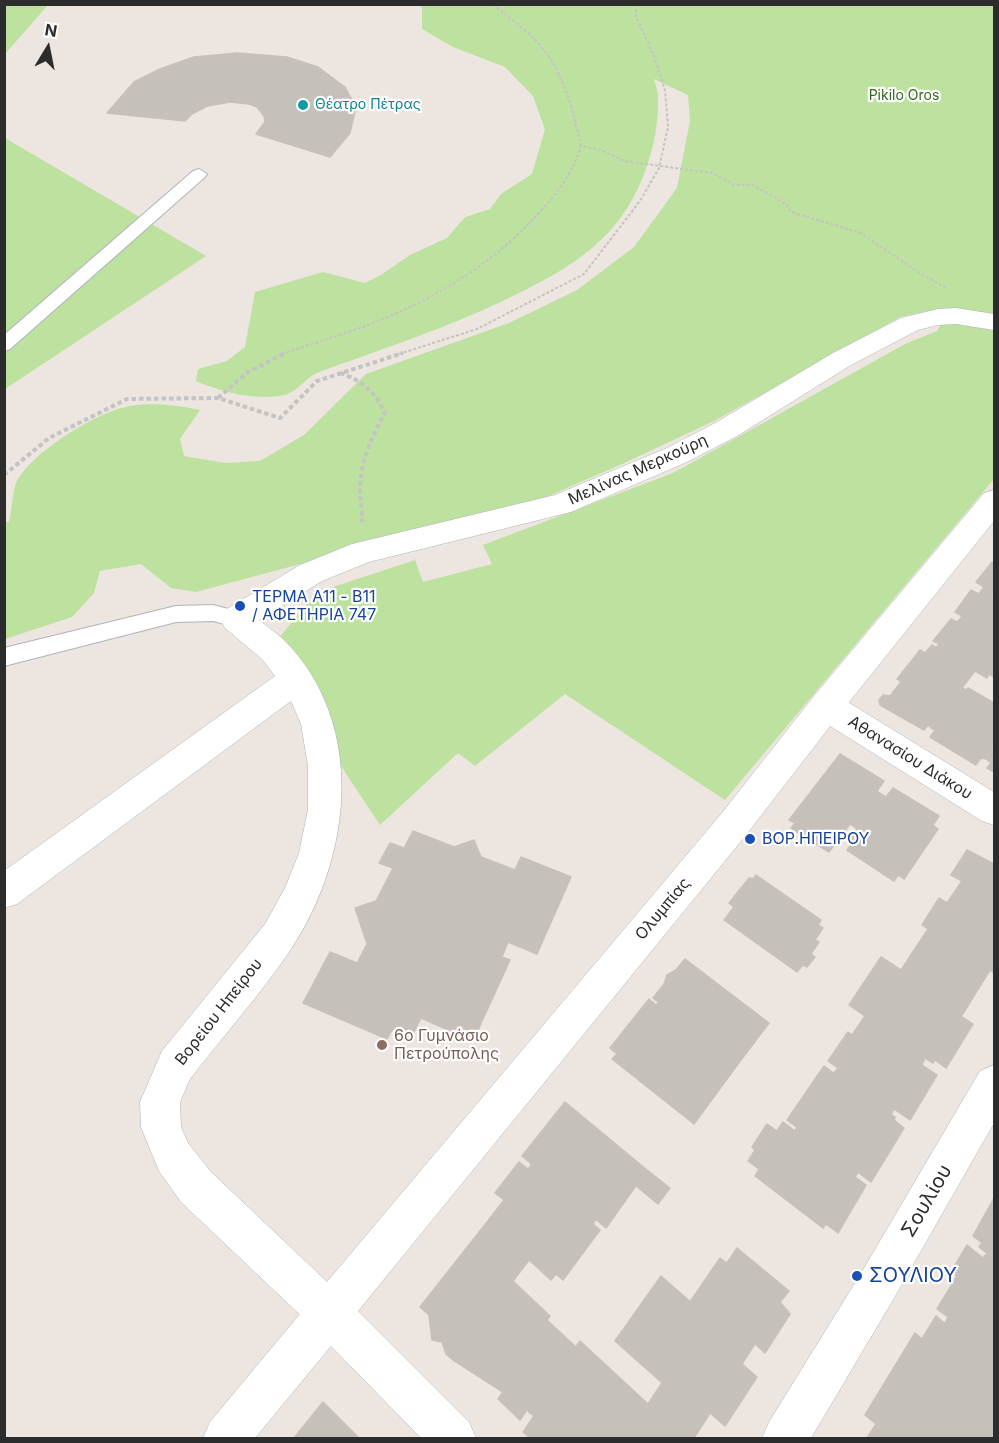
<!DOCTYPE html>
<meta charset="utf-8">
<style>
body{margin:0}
#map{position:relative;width:999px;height:1443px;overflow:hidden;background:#ede5df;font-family:Inter,sans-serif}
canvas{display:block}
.frame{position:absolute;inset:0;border:6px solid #2c2c2c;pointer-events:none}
.north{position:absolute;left:18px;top:18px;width:60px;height:60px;-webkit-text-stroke:4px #fff;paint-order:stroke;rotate:10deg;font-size:16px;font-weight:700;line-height:24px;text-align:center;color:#2c2c2c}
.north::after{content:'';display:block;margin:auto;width:21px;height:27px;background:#2c2c2c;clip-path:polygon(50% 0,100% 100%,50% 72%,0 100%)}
</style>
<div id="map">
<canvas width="999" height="1443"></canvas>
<div class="frame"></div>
<div class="north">N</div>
</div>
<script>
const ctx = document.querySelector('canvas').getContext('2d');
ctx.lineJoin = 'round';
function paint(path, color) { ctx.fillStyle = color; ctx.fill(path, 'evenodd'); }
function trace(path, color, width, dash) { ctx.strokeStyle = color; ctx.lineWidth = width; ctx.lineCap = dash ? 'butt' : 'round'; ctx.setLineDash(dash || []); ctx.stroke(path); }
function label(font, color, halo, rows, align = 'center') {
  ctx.font = font + ' Inter,sans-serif'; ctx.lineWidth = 4.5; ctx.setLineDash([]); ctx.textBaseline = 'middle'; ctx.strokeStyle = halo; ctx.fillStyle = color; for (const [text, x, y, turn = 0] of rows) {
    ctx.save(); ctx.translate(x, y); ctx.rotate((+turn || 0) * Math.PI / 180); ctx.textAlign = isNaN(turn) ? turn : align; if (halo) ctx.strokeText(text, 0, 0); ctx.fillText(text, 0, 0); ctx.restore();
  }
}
const green = new Path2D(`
 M5,4L48,5L5,54L4,5Z
 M419,5H994V479L725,800L565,694L475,766L458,753L380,825L339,763L279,638L305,606L333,587L415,560L423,582L492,564L483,545L673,473L907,343L937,331L949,311H928L900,317L716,420L620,465L539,500L196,592L171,588L141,564L100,571L94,593L72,617L5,639V522H9C12,510 12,492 17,481C32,453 91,416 122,408C145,401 177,405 200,410L180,439L184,456L225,463L260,461L304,435L366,374L509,323L577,290L634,247L677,188L690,121L688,95L654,79C655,84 658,91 658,96C660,143 640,200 607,234C578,264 542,282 505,300C444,329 382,349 319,372C306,377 297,392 285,395C257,401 221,392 196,381L198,369L227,361L245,347L255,292L323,272L365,283L381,275L410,255L447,238L465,217L490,209L501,194L532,174L545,129L533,96L505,67L453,47L422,29V8Z
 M5,138L206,256L5,389Z`);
const building = new Path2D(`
 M237,53L287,57L318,67L345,87L356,107L350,133L330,157L256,134L265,122L264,116L257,107L249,104L230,102L207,106L192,114L185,121L107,113L134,82L160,69L194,57Z
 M992,562L994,563V599L981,591L984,587L976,582Z
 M971,590L979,594L981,591L994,599V638L960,619L962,616L955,612Z
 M951,619L957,622L960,619L994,638V677L989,674L987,678L936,648L939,644L933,641Z
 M932,645L975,671L931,728L928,725L924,730L880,705L879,700L883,695L890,696L901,682L897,679L920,650L925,653Z
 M962,688L966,690L968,688L994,703V747L986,759L981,758L976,765L930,737L935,730L931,728Z
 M994,747V772L987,768L991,763L986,759Z
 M840,754L884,781L877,791L881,794L856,828L850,824L829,852L791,828L795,823L789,820Z
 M893,788L939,816L933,825L938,829L904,879L898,875L894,881L847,850L854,841L850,838L881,794L886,797Z
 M413,831L454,847L474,840L481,857L515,870L521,857L571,877L537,954L508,942L502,957L510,960L473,1041L421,1018L411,1038L392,1030L387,1039L303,1003L330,952L357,963L367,944L355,908L376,901L393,868L379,863L390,843L404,848Z
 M967,850L994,864V973L922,925L939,898L947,903L962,881L951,875Z
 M756,875L821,920L818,925L823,928L815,940L819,942L811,954L815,957L807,967L803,965L797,972L724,920L734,907L729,903L749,878L753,879Z
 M928,929L990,970L964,1012L901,970Z
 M881,957L964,1012L961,1016L973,1024L946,1068L935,1060L933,1063L925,1058L849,1005Z
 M685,959L769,1023L738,1064L653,998L664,984L667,975L676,970Z
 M649,999L656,1005L659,1002L738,1064L694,1124L612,1059L617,1054L610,1048Z
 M865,1016L925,1058L922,1065L937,1075L910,1120L894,1109L891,1114L834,1073L838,1068L828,1061L848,1032L852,1035Z
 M824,1066L895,1117L894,1120L904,1128L871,1182L787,1120Z
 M565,1102L647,1170L606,1228L522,1156Z
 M783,1122L795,1131L797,1127L858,1172L855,1177L866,1185L838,1233L826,1224L823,1228L755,1176L759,1169L748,1161L755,1150L752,1147L767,1124L777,1131Z
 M519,1162L528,1169L532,1164L596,1219L593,1224L600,1230L563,1280L556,1274L551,1280L487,1222L504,1200L495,1193Z
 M647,1170L670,1188L658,1204L636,1186Z
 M994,1198V1259L979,1247L982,1243L973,1236Z
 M487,1222L529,1260L453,1360L446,1354L442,1342L432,1340L429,1315L420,1307Z
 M967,1245L983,1258L987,1253L994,1259V1364L945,1323L948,1317L937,1309L957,1276L951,1272Z
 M737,1248L789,1291L780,1302L790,1314L765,1353L755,1344L749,1353L690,1302L720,1258L727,1263Z
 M661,1276L749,1353L742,1364L757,1377L725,1426L710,1413L705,1421L615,1341Z
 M513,1281L550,1316L547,1320L576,1347L530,1413L527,1410L520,1420L498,1399L503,1392L453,1360Z
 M936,1316L994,1364V1438H867L876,1424L865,1415L915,1333L922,1339Z
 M580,1341L648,1404L625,1438H530L523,1432L534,1416L530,1413Z
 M662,1383L705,1421L694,1438H625Z
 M323,1402L359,1438H294Z`);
const pathFar1 = new Path2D(`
 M493,4C508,17 525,29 539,44C564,71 573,111 581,146L601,150L624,161L712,173L734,185H753L786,204L791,212L861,233L924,276L947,288
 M282,354C312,343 343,335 373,323C435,299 492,264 537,215C556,195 573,173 581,146
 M399,354L477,329L584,274L640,201L659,168L668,127L665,90L654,56L636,16L635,4`);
const path = new Path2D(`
 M340,373C362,380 374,392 385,412C373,435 360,462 360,489C360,500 363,511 362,522
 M218,398L248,372L285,353
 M4,475L49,438L127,399L218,398L280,418L317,381L403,353`);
const service = new Path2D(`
 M199,169L207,174L205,177L10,349L4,351V335L193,171Z
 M213,605L244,613L247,619L244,625L236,627L213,621L176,622L4,666V648L176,606Z`);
const minor = new Path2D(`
 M956,308L994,314V330L956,324L938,325L918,330L851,365L737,436L687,462L571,512L369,562L322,581L259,620C267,627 277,633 284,640C367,724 352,857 291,949C261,994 223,1036 190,1079L180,1102L181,1127L188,1143L211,1172L343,1297L350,1312L343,1327L328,1334L313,1327L181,1202L159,1171L141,1127L140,1102L162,1051L265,924L285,888L299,853L308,810V766L301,724L291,701L17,904L4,908V871L275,676L262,659L225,628L220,619L225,610L300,565L352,544L555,495L667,448L717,422L833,353L901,318L938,309Z
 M826,692L838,696L994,792V825L982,821L814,716L810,706L814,696Z`);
const tertiary = new Path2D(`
 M994,490V521L838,716L746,835L358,1311L469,1422L476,1438H421L331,1346L255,1438H203L210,1422L310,1302L313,1297L316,1295L722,813L814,696L984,493Z
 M994,1065V1123L890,1305L811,1438H762L769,1422L860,1275L980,1071Z`);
const markers = [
 [303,105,6,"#0f9aa8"],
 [240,606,6,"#1a4fb4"],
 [750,839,6,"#1a4fb4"],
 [382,1045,6,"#8d6e63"],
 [857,1276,6,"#1a4fb4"]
];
const farParknames = [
 ["Pikilo Oros",904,96]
];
const farCulturenames = [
 ["Θέατρο Πέτρας",315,105]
];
const streetNames = [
 ["Μελίνας Μερκούρη",638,470,-24],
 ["Αθανασίου Διάκου",910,758,32],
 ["Ολυμπίας",663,909,-50],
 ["Βορείου Ηπείρου",219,1012,-52]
];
const transitNames = [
 ["ΤΕΡΜΑ Α11 - Β11",252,597],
 ["/ ΑΦΕΤΗΡΙΑ 747",252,615],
 ["ΒΟΡ.ΗΠΕΙΡΟΥ",762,839]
];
const educationNames = [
 ["6ο Γυμνάσιο",394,1036],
 ["Πετρούπολης",394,1054]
];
const nearStreetnames = [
 ["Σουλίου",927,1201,-60]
];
const nearTransitnames = [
 ["ΣΟΥΛΙΟΥ",869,1276]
];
paint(green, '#bde19e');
paint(building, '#c6c0ba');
trace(building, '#c8c1b8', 1.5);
trace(service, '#afb3bc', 2);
trace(minor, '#afb3bc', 1);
trace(tertiary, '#afb3bc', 1);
trace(pathFar1, '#c4c4c4', 2, [3, 2]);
trace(path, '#c4c4c4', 4, [4.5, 3]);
paint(service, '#fff');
paint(minor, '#fff');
paint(tertiary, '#fff');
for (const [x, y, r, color] of markers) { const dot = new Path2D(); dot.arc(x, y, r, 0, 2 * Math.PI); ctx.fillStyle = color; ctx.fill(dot); trace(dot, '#fff', 2); }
label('14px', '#36671e', '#fff', farParknames);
label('14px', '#0d838f', '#fff', farCulturenames, 'left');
label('16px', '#2c2c2c', '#fff', streetNames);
label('16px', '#164399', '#fff', transitNames, 'left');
label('16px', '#785e54', '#fff', educationNames, 'left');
label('20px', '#2c2c2c', '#fff', nearStreetnames);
label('20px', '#164399', '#fff', nearTransitnames, 'left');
</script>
